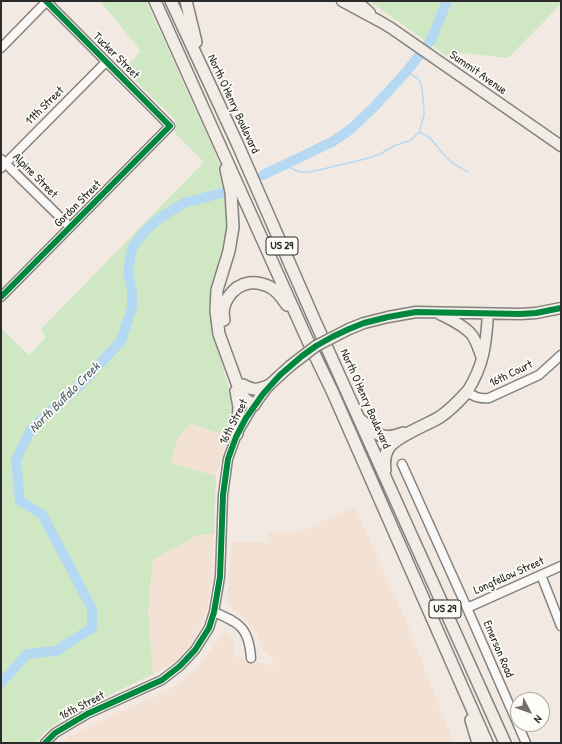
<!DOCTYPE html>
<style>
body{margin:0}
#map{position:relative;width:562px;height:744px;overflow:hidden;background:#f2eae2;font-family:"Patrick Hand",sans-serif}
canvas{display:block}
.frame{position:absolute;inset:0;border:2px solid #2b2b2b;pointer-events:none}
.north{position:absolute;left:510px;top:692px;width:40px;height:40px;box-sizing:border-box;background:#fdfcf7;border:1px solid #a9a8a5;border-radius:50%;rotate:131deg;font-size:11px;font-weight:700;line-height:16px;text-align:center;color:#2b2b2b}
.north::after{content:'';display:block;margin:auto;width:14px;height:18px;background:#716e6b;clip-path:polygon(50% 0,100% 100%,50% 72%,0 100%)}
</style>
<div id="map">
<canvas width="562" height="744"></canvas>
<div class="frame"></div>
<div class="north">N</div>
</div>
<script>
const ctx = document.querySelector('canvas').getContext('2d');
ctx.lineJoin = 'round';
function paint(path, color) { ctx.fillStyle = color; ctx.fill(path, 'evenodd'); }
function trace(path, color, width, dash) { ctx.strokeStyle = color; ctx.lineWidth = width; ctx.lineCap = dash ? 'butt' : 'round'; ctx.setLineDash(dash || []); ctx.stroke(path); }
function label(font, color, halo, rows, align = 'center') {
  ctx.font = font + ' "Patrick Hand",sans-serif'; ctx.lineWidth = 3.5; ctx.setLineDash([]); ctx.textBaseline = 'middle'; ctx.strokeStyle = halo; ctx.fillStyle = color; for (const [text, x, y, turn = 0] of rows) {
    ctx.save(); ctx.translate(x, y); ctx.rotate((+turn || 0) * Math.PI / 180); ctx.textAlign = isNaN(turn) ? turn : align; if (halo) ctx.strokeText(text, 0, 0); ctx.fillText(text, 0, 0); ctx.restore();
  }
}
const built = new Path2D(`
 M191,424L228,436L216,476L171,463L178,437Z
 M355,507L409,628L454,743H61L68,737L92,725L166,691L181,682L198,666L214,646L220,635L225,633L232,638L235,649V656L273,666L272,660L260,646L258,637L248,622L236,611L231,608L227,601L231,543L238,541L269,543L268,532L295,533Z
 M214,534L211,588L208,607L201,626L191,643L179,658L166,668L153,674L148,611L153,560L198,535Z`);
const green = new Path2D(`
 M100,1H146L215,152L224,179L228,206V231L213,279L209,305L214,338L229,388L235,410L234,421L228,436L191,424L178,437L171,463L216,476L214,534L198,535L153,560L148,611L153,674L65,717L46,731L36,743H1V328L29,355L46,337L41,329L204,162L174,132L176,125L175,120L124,69L141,51Z
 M369,1H561V4L508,58L451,52L447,56Z`);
const stream = new Path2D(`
 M419,132C432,135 437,149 447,158C453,164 461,168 468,172
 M284,165L300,172H308L319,170L369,158L380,154L394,146L411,140L419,132L424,116V110L422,88L419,80L417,78L412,75L407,71`);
const river = new Path2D(`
 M263,175L332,142L351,129L375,106L407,71L431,40L447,1
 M1,683L27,654L56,651L92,628V609L42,514L20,501L16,460L31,429L81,384L121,341L132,307V291L128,273L130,259L132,248L144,232L160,218L184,203L225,192`);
const minor = new Path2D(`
 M1,48L46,2
 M1,159L70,227
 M1,168L106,62
 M1,297L170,126L46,1
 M467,392C475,397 479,399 489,398L539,375L561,355
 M402,464L467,608L526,743
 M541,575L561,626
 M467,608L561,566
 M214,612C240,623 249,628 251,658
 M45,743L55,733L87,714L162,680L180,666L195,650L209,628L214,612L220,577L223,495L228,459L237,434L254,405`);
const major = new Path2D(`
 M342,1L381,22L391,28L561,146
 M357,1L370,13
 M438,313C449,319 464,325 472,335C477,342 479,351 482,358
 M349,329L364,323L388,317L416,312L520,314L536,313L561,308
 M467,392C484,365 486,345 488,314
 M254,405L268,386L290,366`);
const highway = new Path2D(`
 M155,1L307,339L333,393L487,743
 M171,1L237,143L314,319L505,743
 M186,1L196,42
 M226,169L231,192L233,227L229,251L217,290L216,311L219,334L241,394L246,400L254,405
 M224,320C220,304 232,286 249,283C256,282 264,284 270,287C278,291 282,298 287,305
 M243,385C254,391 257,390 268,386
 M236,391L239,407L237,434
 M362,421C377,435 383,441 403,433
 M385,470C384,463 384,456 388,449C394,437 427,425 440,417C450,410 459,401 467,392
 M471,720L478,743`);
const majorBridge = new Path2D(`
 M290,366L316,346L349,329`);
const cycleway = new Path2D(`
 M1,297L170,126L46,1
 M45,743L55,733L87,714L162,680L180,666L195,650L209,628L214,612L220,577L223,495L228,459L236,437L246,418L263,394L280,375L302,356L316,346L332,337L349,329L364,323L388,317L416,312L520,314L536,313L561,308`);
const shields = [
 [282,246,32],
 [445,609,32]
];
const shieldNames = [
 ["US 29",282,246],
 ["US 29",445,609]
];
const streetNames = [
 ["Tucker Street",116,56,45],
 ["Summit Avenue",478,73,35],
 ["North O'Henry Boulevard",233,104,65],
 ["11th Street",45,106,-45],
 ["Alpine Street",35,176,45],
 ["Gordon Street",78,204,-45],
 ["16th Court",511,374,-26],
 ["North O'Henry Boulevard",365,399,66],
 ["16th Street",234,422,-63],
 ["Longfellow Street",509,576,-24],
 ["Emerson Road",498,649,67],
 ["16th Street",82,706,-27]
];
const waterNames = [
 ["North Buffalo Creek",65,398,-45]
];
paint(built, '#f3e2d4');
paint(green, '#cfe8c3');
trace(stream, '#b5d9f3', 1.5);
trace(river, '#b5d9f3', 10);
trace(minor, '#85817d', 11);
trace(major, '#85817d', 13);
trace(highway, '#85817d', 14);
trace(minor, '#faf8f6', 8);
trace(major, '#f1ece5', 10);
trace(highway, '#f1ece5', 11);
trace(majorBridge, '#85817d', 13, []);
trace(majorBridge, '#f1ece5', 10);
trace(cycleway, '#00873e', 6);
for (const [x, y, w] of shields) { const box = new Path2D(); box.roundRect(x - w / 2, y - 9, w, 18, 3); ctx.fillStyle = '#fdfcf7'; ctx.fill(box); trace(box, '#2b2b2b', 1); }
label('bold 11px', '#2b2b2b', null, shieldNames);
label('12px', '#2b2b2b', '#fdfcf7', streetNames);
label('italic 13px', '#4d5d69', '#fdfcf7', waterNames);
</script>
